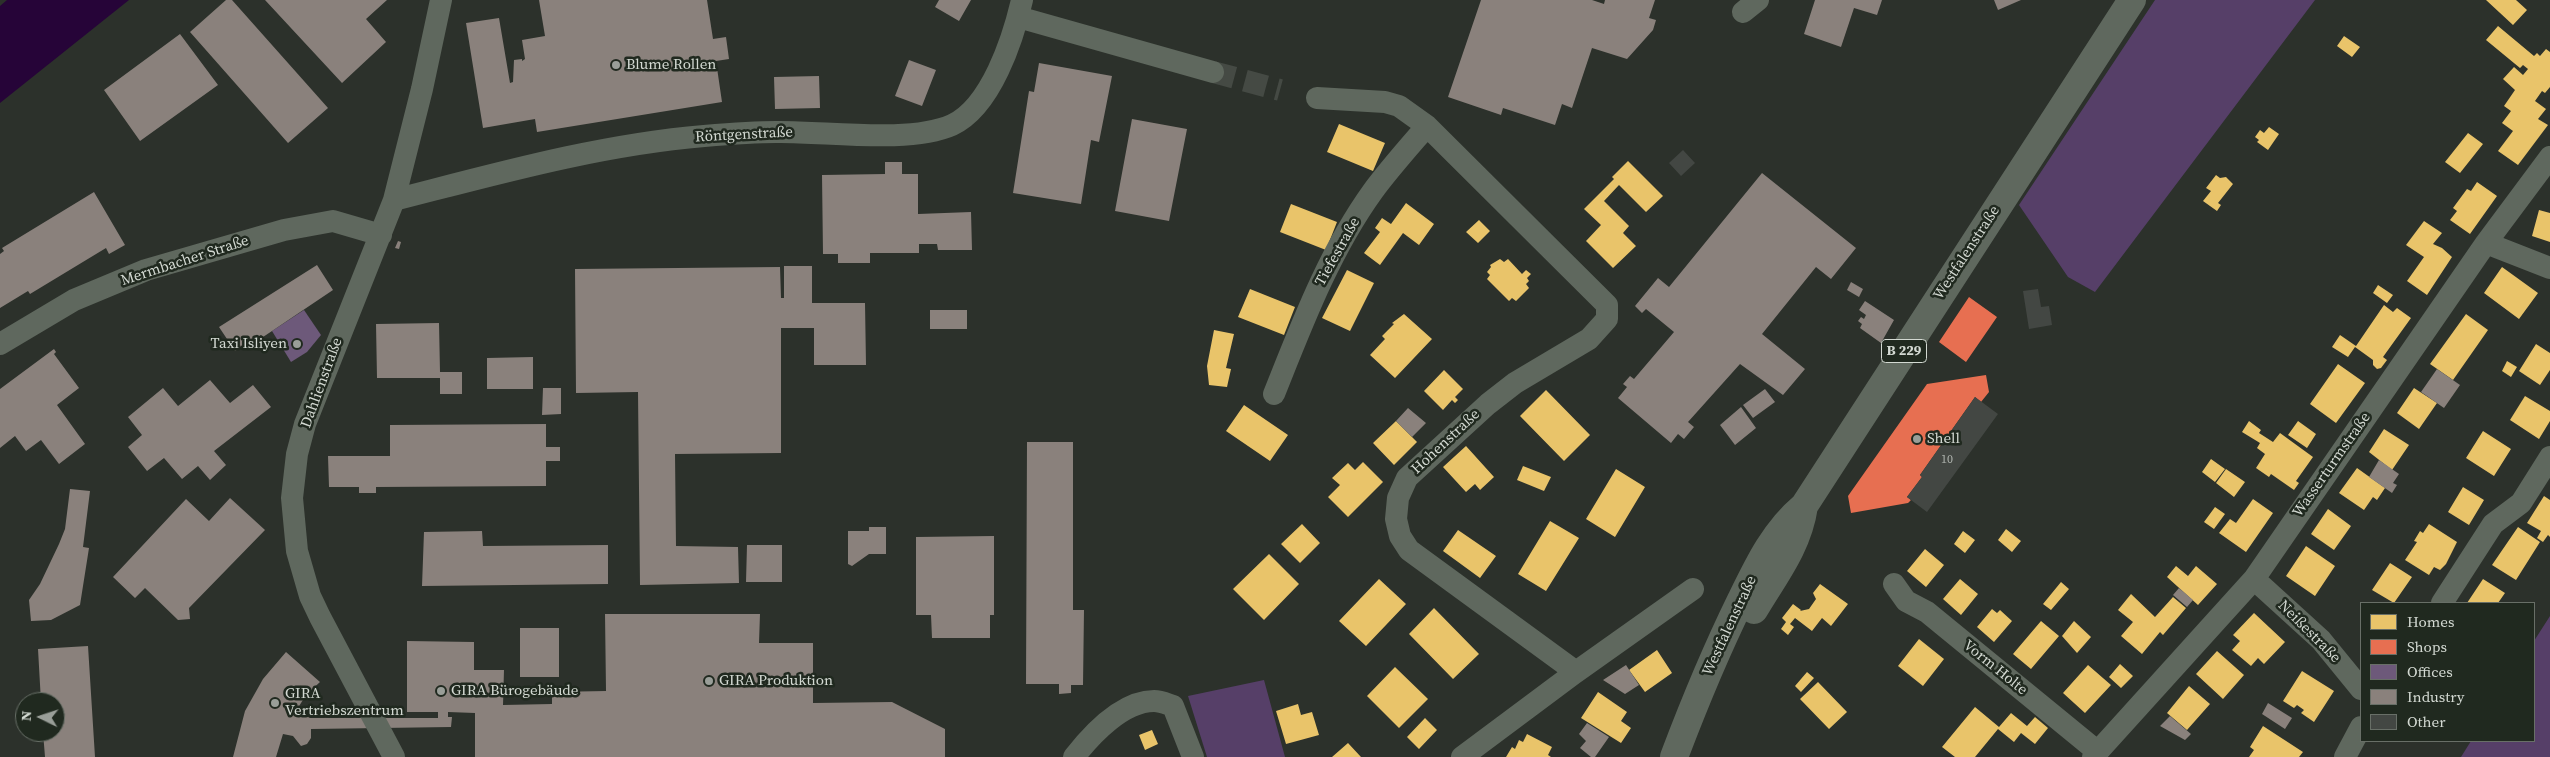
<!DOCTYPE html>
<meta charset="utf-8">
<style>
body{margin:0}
#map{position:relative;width:2550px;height:757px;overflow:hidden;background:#2c312b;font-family:"Source Serif 4",serif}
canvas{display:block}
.legend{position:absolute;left:2360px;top:602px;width:175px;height:140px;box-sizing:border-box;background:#20291f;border:1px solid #686f67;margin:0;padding:6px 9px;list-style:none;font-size:15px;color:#d3d9d2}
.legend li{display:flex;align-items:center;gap:10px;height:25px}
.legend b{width:25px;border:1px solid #686f67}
.north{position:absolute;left:15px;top:692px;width:50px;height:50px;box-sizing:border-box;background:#20291f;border:1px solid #686f67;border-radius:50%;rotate:274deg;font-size:14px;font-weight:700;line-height:20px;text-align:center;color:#d3d9d2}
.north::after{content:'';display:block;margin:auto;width:18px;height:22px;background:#999e98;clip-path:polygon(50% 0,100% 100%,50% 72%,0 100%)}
</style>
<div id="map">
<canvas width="2550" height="757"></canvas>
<ul class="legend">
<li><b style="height:14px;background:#e9c46a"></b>Homes</li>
<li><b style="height:14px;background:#e76f51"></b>Shops</li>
<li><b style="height:14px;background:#6d597a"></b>Offices</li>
<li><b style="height:14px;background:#8a817c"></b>Industry</li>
<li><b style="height:14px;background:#434743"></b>Other</li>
</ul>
<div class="north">N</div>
</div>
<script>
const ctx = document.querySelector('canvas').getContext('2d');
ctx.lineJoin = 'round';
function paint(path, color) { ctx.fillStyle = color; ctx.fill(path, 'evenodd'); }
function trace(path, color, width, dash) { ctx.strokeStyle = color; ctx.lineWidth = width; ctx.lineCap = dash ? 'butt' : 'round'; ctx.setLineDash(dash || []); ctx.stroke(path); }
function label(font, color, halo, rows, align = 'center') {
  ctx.font = font + ' "Source Serif 4",serif'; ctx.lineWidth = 5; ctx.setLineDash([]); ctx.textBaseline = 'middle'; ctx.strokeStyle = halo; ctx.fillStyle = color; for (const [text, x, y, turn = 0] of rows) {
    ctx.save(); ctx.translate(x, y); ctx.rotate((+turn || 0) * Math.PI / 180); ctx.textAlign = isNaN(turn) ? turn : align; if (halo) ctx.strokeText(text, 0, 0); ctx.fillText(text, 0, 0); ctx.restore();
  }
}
const green = new Path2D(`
 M2155,0H2315L2095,292L2068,277L2019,205Z
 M2550,616V757H2461L2471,741H2534V641Z
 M1264,680L1285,757H1207L1188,696Z`);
const water = new Path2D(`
 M7,0H129L0,103V6Z`);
const homes = new Path2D(`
 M2486,0H2516L2527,10L2513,25Z
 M2498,26L2534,56L2537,53L2540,56L2546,49L2550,52V87L2545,93L2542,91L2535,101L2546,109L2538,119L2548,125L2518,165L2498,151L2513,131L2502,123L2511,111L2504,106L2515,90L2503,79L2514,67L2523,75L2528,69L2523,65L2520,68L2486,40Z
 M2344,36L2360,47L2352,57L2337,46Z
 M1339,124L1385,143L1373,171L1327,152Z
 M2269,127L2279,134L2268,150L2257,142L2259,140L2255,137L2260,130L2264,133Z
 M2468,133L2483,144L2460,173L2445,162Z
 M1628,161L1663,196L1646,212L1619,185L1604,201L1629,226L1623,233L1636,246L1613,268L1586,241L1601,225L1584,209L1614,179L1612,177Z
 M2216,175L2220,178L2226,177L2233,184L2218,203L2221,205L2217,211L2203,201L2211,191L2206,188Z
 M2477,182L2497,196L2470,234L2450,220L2457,211L2453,208L2467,189L2471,191Z
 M1406,203L1434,224L1419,245L1403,233L1380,265L1364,253L1380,232L1375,228L1382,218L1391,224Z
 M1291,204L1337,222L1326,250L1280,232Z
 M2539,210L2550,213V242L2532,236Z
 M1479,220L1490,231L1478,243L1466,232Z
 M2424,221L2442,233L2433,244L2442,248L2452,257L2427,295L2407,281L2424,257L2406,245Z
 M1500,259L1504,262L1508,259L1522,274L1526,270L1531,274L1527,278L1529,281L1526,284L1529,288L1516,301L1512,298L1509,301L1487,279L1490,275L1487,272L1491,267L1490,265Z
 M2502,267L2538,293L2519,319L2484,293Z
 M1347,270L1374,283L1350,331L1322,318Z
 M2378,285L2393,295L2387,303L2373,293Z
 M1250,289L1295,307L1284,335L1238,317Z
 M2384,305L2393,312L2397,308L2411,318L2383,357L2387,360L2381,368L2377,369L2373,365V360L2355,347L2348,357L2332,347L2340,335L2356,346Z
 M1404,314L1432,339L1395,378L1370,355L1385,339L1382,336L1394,324L1392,323Z
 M2466,314L2488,330L2453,380L2430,364Z
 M1214,330L1234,334L1226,368L1231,369L1227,387L1209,385L1207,366Z
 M2536,344L2550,353V370L2540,385L2519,371Z
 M2507,361L2517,367L2511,377L2502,371Z
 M2338,364L2365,383L2336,423L2310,404Z
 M1444,370L1463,389L1455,397L1458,400L1455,403L1452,400L1443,410L1424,391Z
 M2414,388L2437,403L2419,429L2397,413Z
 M1546,390L1590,435L1564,461L1520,416Z
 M2525,396L2550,411V421L2539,439L2510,420Z
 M1244,405L1288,435L1270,461L1226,431Z
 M1396,421L1417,442L1394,465L1373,443Z
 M2249,421L2261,430L2259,433L2273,442L2280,433L2313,457L2296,481L2299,483L2294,490L2271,474L2269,477L2256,468L2265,454L2257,448L2260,443L2242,432Z
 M2298,421L2316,434L2307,448L2288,435Z
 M2384,429L2409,445L2392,470L2369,452Z
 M2483,431L2511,449L2494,476L2466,458Z
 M1466,446L1494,477L1480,490L1475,484L1466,492L1443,467Z
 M2211,459L2225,469L2215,482L2202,472Z
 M1363,462L1383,482L1348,517L1328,497L1340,485L1332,478L1348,463L1355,470Z
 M1523,466L1551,477L1544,491L1517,480Z
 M2357,468L2385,488L2377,500L2373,497L2364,510L2339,493Z
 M1616,469L1645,487L1615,537L1586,519Z
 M2226,469L2245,482L2234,497L2216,483Z
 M2463,487L2484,500L2469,525L2448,512Z
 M2544,496L2550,500V537L2548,535L2543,542L2537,538L2541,531L2527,523Z
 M2253,499L2273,513L2246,552L2219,533L2230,519L2236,523Z
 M2215,507L2225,514L2214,529L2204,522Z
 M2328,509L2351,526L2334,550L2311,534Z
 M1550,521L1579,538L1546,591L1518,574Z
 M1302,524L1320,543L1300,563L1281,544Z
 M2429,524L2457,542L2446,564L2440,570L2434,567L2429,575L2405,560L2417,542L2414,541L2420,531L2423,533Z
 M2518,527L2540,542L2516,580L2492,565Z
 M2006,529L2021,541L2012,552L1998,540Z
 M1458,530L1496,556L1480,578L1443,551Z
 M1963,531L1975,540L1965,553L1954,544Z
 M2306,546L2335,566L2315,596L2286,576Z
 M1925,549L1944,565L1926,587L1907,571Z
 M1269,554L1299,584L1264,620L1233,589Z
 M2390,563L2412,577L2394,603L2372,590Z
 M2176,566L2188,576L2196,566L2217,584L2198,605L2167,577Z
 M1379,579L1406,604L1366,646L1339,621Z
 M1960,579L1978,594L1961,615L1943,599Z
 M2483,579L2505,593L2498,603H2467Z
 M2061,582L2069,589L2051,610L2043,604Z
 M1820,584L1848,604L1831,626L1822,618L1812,631L1795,618L1790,624L1794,627L1788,635L1781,629L1786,622L1782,618L1793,604L1801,610L1800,611L1809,609L1816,599L1813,593Z
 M2131,594L2155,617L2173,597L2186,608L2163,635L2160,632L2142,654L2121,636L2133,622L2118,610Z
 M1434,608L1479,654L1453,679L1409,634Z
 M1992,609L1997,613L2000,610L2012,621L1994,642L1977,627Z
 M2254,613L2285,642L2264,664L2258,658L2251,666L2232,650L2240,641L2233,635Z
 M2041,621L2059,636L2031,669L2013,654Z
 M2074,621L2091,637L2077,653L2062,636Z
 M1919,639L1944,659L1923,686L1898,666Z
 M1657,650L1672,673L1645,692L1629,670Z
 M2217,651L2244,675L2223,699L2196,674Z
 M2120,664L2133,676L2121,688L2109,677Z
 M2088,665L2111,685L2085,713L2063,693Z
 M1395,667L1428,699L1399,728L1367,696Z
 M2302,671L2334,691L2314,722L2301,713L2304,710L2297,705L2294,708L2283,701Z
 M1807,672L1814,678L1801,692L1795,686Z
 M1818,682L1847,712L1829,729L1800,699Z
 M2189,686L2210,704L2187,730L2167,713Z
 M1598,692L1627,712L1621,721L1631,728L1621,743L1581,718Z
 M1298,704L1301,715L1312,712L1319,735L1286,744L1276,711Z
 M1975,707L1999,727L2011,713L2027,726L2035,717L2048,728L2035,744L2021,733L2014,742L1998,729L1975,757H1955L1942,747Z
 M1425,718L1437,730L1419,749L1407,737Z
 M2263,726L2303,752L2299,757H2249L2254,750L2250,747Z
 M1152,730L1158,744L1145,750L1139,735Z
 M1527,734L1552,747L1548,755L1551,757H1506L1512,747L1515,749L1519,740L1523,742Z
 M1348,743L1361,757H1332Z`);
const shops = new Path2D(`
 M1969,297L1997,317L1966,362L1939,342Z
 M1986,375L1989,392L1981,402L1975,397L1920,475L1922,477L1907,497L1911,500L1908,503L1851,513L1848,496L1927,384Z`);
const offices = new Path2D(`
 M304,310L321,335L307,352L291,362L272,331Z`);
const industry = new Path2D(`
 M226,0H232L328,108L288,143L190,32Z
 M265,0H387L366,19L386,42L342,83Z
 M539,0H707L713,39L726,37L729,59L716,61L722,102L537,132L535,119L483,128L466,23L499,18L510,83L513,82L514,60L522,59V61L525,59L522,40L545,36Z
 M939,0H971L959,21L935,7Z
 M1481,0H1592L1604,4L1605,0H1655L1649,18L1656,20L1653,30L1627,59L1592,48L1572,108L1562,104L1555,125L1503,108L1501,115L1448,97Z
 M1815,0H1882L1877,15L1854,8L1841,47L1804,34Z
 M1994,0H2021L1998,10Z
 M180,34L218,85L140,141L104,90Z
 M909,60L936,70L922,106L895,96Z
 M1039,63L1112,76L1099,142L1091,140L1081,204L1013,193L1029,91L1034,92Z
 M819,76L820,108L775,109L774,77Z
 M1132,119L1187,129L1169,221L1115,211Z
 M885,162H902V174H918V214L971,212L972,250H938L937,244H919V253H870V263H838V254H823L822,175L885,174Z
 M1762,173L1856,248L1831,279L1816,267L1762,334L1805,369L1783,395L1740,364L1688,422L1694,427L1684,439L1678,434L1671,443L1618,398L1627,387L1623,384L1630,376L1634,379L1674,332L1646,309L1642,313L1635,306L1658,278L1669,287Z
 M94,192L125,245L109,254L106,248L30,294L28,291L0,308V254L4,251L2,248Z
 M398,241L401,242L399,249L395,248Z
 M317,265L333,290L272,331L263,337L261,335L235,351L219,327Z
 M784,266H812V303H865L866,365H814V328H781V453L675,454L676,546L738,547L739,583L640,585L638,392L576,393L575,269L780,267L781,298H784Z
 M1851,282L1863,289L1859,297L1847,290Z
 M1865,301L1894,320L1881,343L1860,328L1862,324L1858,321L1861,317L1864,319L1866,315L1859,310Z
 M930,310H967V329H930Z
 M439,323L440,372H462V394H440V378H377L376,324Z
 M54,349L56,352L54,354L79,388L57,405L85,444L59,464L41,440L26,451L15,436L0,448V389Z
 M533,357V389H487V358Z
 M2437,369L2460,385L2444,408L2421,392Z
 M210,380L230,403L253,385L271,407L214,451L226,465L210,480L198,466L182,479L164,458L147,471L128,447L142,435L128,417L163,388L178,406Z
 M543,388H561V414L542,415Z
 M1765,389L1775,402L1753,418L1743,405Z
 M1741,407L1756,428L1735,445L1720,425Z
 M1408,408L1426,423L1412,437L1396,421Z
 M546,424V447H560V461H546V486L376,487V493H359V487H329L328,456H390V425Z
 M1027,442H1073V610H1084L1083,685H1071V693L1059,694V684H1026Z
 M2379,460L2399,474L2393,483L2397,485L2392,493L2369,477Z
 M70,489L90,491L83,547L89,548L80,605L51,620L31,621L29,600L40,584L59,544L65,529Z
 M230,498L265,530L189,608L190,619L178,620L145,588L135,598L113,577L186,499L209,521Z
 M869,527H886V554H869L852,566L848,564V531H869Z
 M482,531L483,546L608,545V584L422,586L424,532Z
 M994,536V615H990V638H932L931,615H916V537Z
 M747,545H782V582H746Z
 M2179,588L2193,600L2187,607L2173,595Z
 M605,614H760L759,643H813V703L892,702L945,729V757H475V713L448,712V717H452L451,727L311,729V738L307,744L301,746L293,736L283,734L276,757H233L245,711L263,679L286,652L320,682L306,695L296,711L310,718H438V712H407V641L474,642V670H504L503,705L552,704V692L606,691Z
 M520,628H559V677H520Z
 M88,646L95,757H45L43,732H55V702H41L38,649Z
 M1626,665L1639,685L1625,694L1603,680Z
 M2268,703L2292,718L2285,729L2262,714Z
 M2170,716L2191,734L2185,740L2160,726Z
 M1587,723L1609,737L1595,757H1591L1580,748L1586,741L1579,734Z`);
const building = new Path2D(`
 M1683,150L1695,163L1681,176L1669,163Z
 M2038,289L2041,307L2049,306L2052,325L2029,329L2023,291Z
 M1975,397L1998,414L1927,512L1907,497L1922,477L1920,475Z`);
const minorTunnel = new Path2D(`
 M1213,72L1280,90`);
const minor = new Path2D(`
 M1743,12L1758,0
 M1018,17L1213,72
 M1317,98L1385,102L1399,106L1427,126L1607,305V319L1589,339L1515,383L1488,404L1407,478L1398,498L1396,519L1400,536L1409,550L1576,672
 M394,200C496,174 598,145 704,136C728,134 752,132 776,132C825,131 909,144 952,125C991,107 1013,39 1022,0
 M2486,243L2550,268
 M0,344L74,300L146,270L284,230L333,221L381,235
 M1274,394C1302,324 1329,252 1373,191C1390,168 1409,147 1427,126
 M2254,579L2321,640L2361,689
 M1894,584L1906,601L1927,612L2098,752
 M2442,603L2493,524L2521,503L2550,457
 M394,757L320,617L310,596L297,551L292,498L297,454L305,424L394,200L422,89L441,0
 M1074,757C1092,734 1123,701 1154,701C1161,701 1167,704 1173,706L1193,757
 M1462,757L1576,672L1693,589
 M2093,757L2254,579L2486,243L2550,157
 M2345,757L2361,727`);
const major = new Path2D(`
 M1754,610C1774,576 1798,547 1804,506
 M1674,757C1694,704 1716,651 1741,600C1758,565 1774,531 1804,506L2132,0`);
const markers = [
 [616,65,5,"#999e98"],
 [297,344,5,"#999e98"],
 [1917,439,5,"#999e98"],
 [709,681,5,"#999e98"],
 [441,691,5,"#999e98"],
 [275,703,5,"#999e98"]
];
const numberNames = [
 ["10",1947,460]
];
const shields = [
 [1904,351,45]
];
const shieldNames = [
 ["B 229",1904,351]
];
const poiNames = [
 ["Blume Rollen",626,65],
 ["Taxi Isliyen",287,344,"right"],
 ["Shell",1927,439],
 ["GIRA Produktion",719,681],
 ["GIRA Bürogebäude",451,691],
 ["GIRA",285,694],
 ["Vertriebszentrum",285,711]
];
const streetNames = [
 ["Röntgenstraße",744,135,-3],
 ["Tiefestraße",1338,252,-61],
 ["Westfalenstraße",1967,253,-57],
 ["Mermbacher Straße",185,261,-18],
 ["Dahlienstraße",322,383,-70],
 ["Hohenstraße",1446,442,-43],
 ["Wasserturmstraße",2332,465,-55],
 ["Westfalenstraße",1730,626,-65],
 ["Neißestraße",2309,632,45],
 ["Vorm Holte",1995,668,39]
];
paint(green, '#563f68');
paint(water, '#260438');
paint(homes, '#e9c46a');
paint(shops, '#e76f51');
paint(offices, '#6d597a');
paint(industry, '#8a817c');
paint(building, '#434743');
trace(minorTunnel, '#454a44', 22, [22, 11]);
trace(minor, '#5f685e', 22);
trace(major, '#5f685e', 28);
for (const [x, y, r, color] of markers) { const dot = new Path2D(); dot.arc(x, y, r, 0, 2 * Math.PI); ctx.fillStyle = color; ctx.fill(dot); trace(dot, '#20291f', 2); }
label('12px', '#afb4ae', null, numberNames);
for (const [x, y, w] of shields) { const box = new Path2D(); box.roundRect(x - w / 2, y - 11.5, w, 23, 4); ctx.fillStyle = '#20291f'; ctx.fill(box); trace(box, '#d3d9d2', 1); }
label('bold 14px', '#d3d9d2', null, shieldNames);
label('15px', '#d3d9d2', '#20291f', poiNames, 'left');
label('15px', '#d3d9d2', '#20291f', streetNames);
</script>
